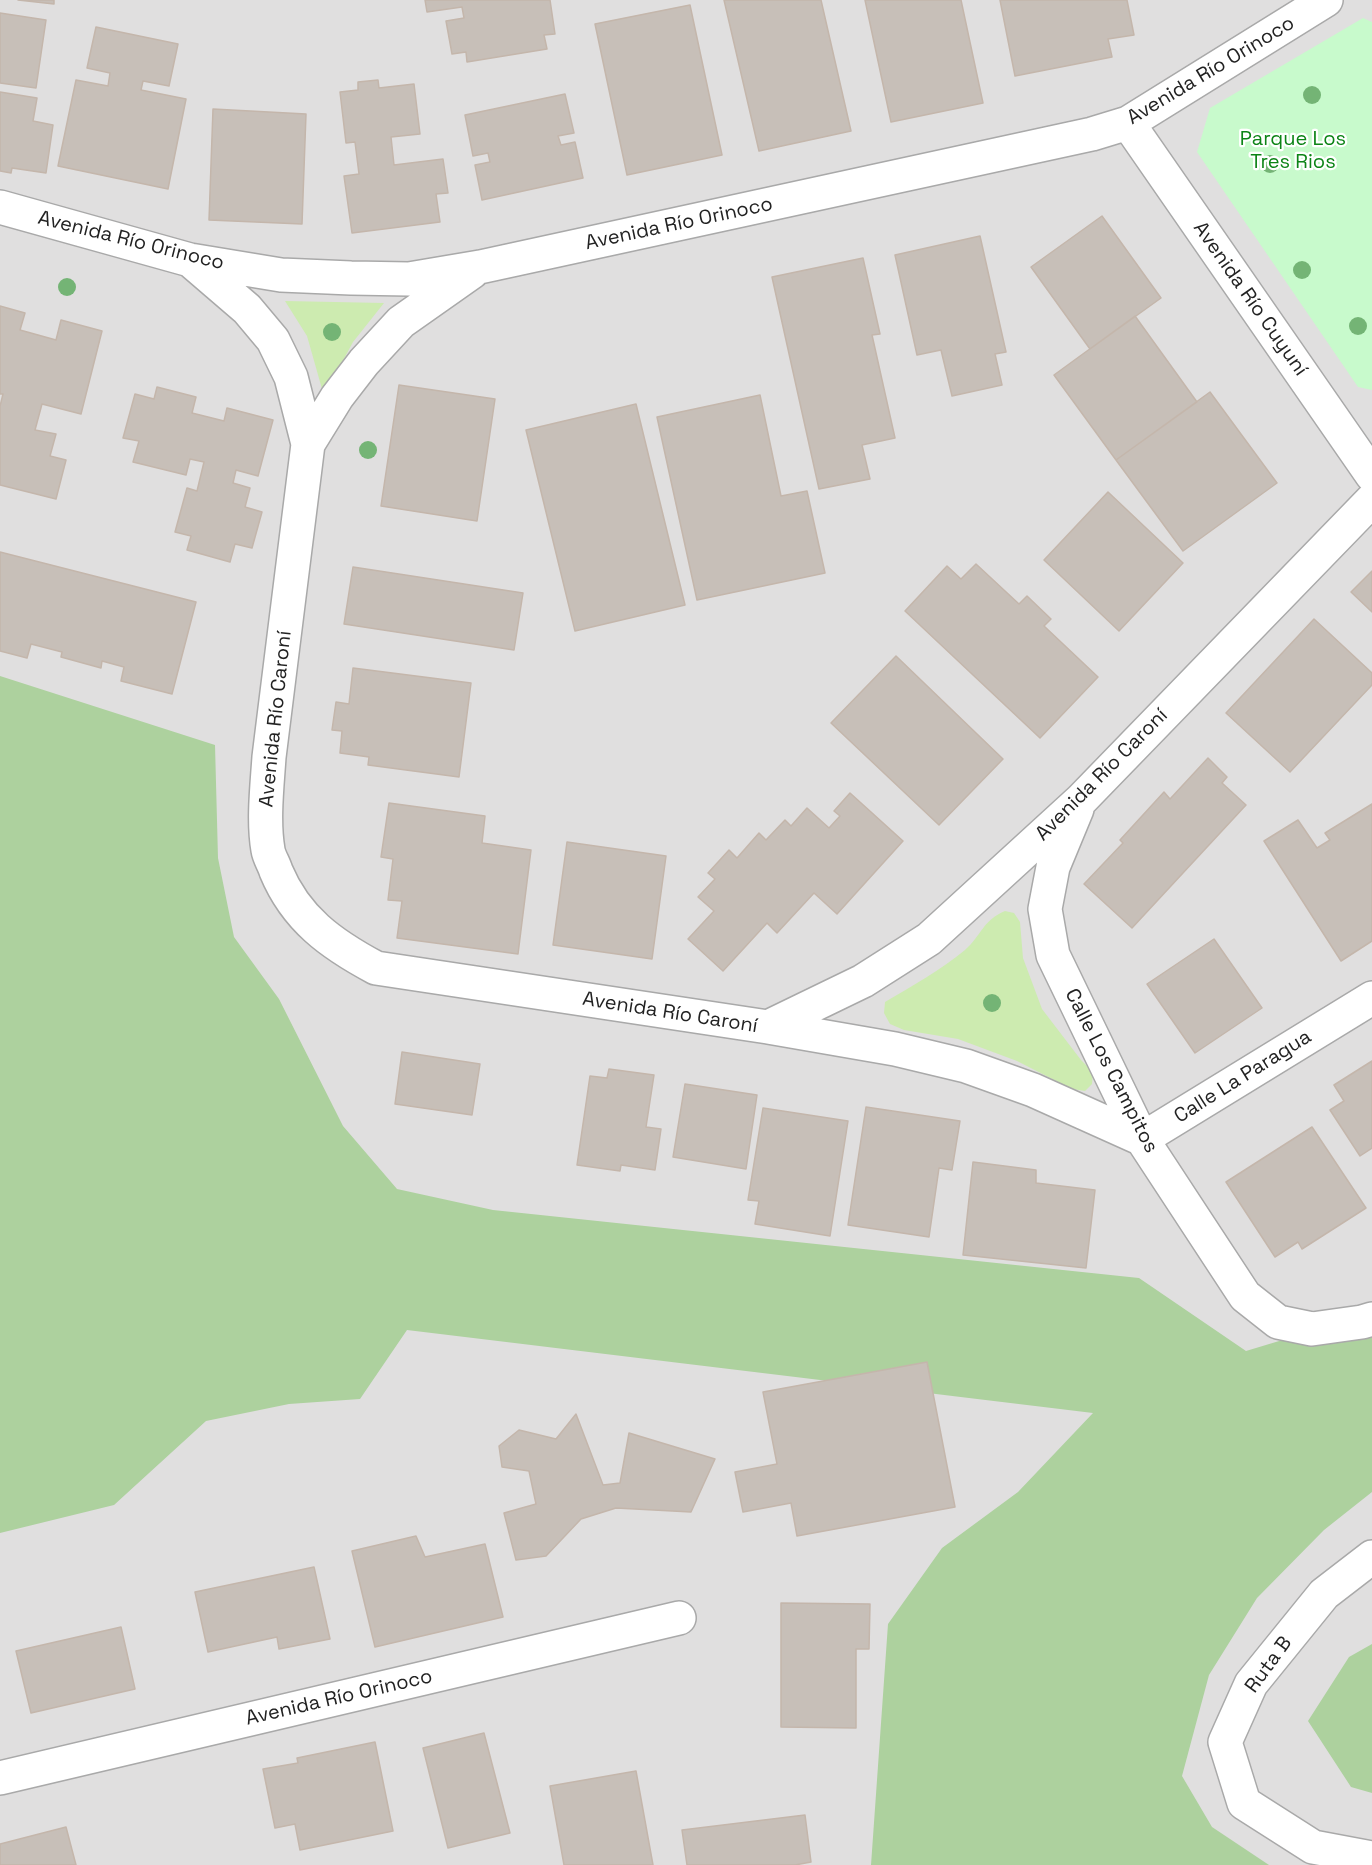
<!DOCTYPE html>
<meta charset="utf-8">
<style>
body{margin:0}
canvas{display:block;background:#f2efe9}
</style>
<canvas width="1372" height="1865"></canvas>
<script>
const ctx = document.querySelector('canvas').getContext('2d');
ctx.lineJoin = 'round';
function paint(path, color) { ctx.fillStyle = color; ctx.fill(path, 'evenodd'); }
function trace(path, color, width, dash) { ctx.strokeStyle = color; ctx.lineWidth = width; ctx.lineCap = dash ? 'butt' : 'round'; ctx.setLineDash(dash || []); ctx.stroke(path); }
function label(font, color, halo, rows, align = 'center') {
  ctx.font = font + ' "Space Grotesk",sans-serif'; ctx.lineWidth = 4.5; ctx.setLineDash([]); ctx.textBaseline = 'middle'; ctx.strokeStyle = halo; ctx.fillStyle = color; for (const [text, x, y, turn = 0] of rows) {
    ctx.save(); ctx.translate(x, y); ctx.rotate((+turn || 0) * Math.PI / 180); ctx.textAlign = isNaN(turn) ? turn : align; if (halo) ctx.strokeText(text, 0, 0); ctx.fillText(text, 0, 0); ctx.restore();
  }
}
const residential = new Path2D(`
 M0,0H1372V1865H0Z`);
const grass = new Path2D(`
 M285,301L384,303L353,342L324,396L307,336Z
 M1005,911L1014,913L1020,922L1023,958L1042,1009L1081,1060L1093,1072L1092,1084L1085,1091L1072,1089L1017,1061L958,1039L904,1030L890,1024L884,1013L885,1002C912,986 941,970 965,950C981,936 983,920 1005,911Z`);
const forest = new Path2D(`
 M0,676L215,745L218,858L234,937L279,999L343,1126L397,1189L493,1210L1139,1278L1246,1351L1372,1313V1492L1324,1530L1257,1598L1209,1675L1182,1776L1212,1827L1269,1865H871L888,1624L942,1548L1018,1492L1093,1413L407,1330L360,1399L289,1404L206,1421L114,1505L0,1533Z
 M1372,1644V1793L1351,1787L1308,1721L1349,1657Z`);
const park = new Path2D(`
 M1363,18L1372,22V390L1358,387L1197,152L1210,108Z`);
const building = new Path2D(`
 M18,0H54V4Z
 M425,0H550L555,34L544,35L547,49L467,62L466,52L452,54L446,21L464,18L462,7L427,12Z
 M724,0H821L851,131L759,151Z
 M865,0H961L983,103L891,122Z
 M1000,0H1127L1134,35L1108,39L1112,57L1015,76Z
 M690,5L722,155L627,175L595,24Z
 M0,13L46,20L36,88L0,83Z
 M96,27L178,44L169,86L143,81L141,90L186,99L168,189L58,166L76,80L108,86L110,73L87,68Z
 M378,80L379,88L414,84L420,134L391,137L394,165L443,159L448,193L436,194L440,222L352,233L344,176L359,174L355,142L346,143L340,92L358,90V82Z
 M0,92L37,98L33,121L53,125L46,173L12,168L11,173L0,171Z
 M565,94L574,133L558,136L561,145L575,142L583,178L482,200L475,165L490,162L488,153L473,156L465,115Z
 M213,109L306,114L302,224L209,220Z
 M1102,216L1161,298L1090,349L1031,267Z
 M980,236L1006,352L995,354L1002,385L952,396L941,350L917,355L895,255Z
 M863,258L880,334L872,335L895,438L862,445L870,479L819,489L772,277Z
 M0,306L25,313L20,330L56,340L61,320L102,331L81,414L42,404L35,430L56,434L50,456L66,460L56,499L0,485V406L3,394H0Z
 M1135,316L1197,402L1116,460L1054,375Z
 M399,385L495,399L477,521L381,506Z
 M157,387L196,397L192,413L224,421L227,408L273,420L258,476L236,470L233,483L250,488L245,507L262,512L252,548L235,544L230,562L187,550L191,536L175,532L187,488L197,491L204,462L190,459L186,475L133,462L139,441L123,438L135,394L154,399Z
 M1210,392L1277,483L1183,551L1116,460Z
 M760,395L781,496L807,491L825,573L697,600L657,417Z
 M636,404L685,605L575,631L526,430Z
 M1108,492L1183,563L1119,631L1044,560Z
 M0,552L196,602L172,694L121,681L124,667L102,661L101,668L61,657L62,652L31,644L27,658L0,651Z
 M976,564L1019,604L1027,596L1051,619L1044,626L1098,677L1040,738L905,611L947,566L961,579Z
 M353,567L523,593L514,650L344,624Z
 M1372,571V612L1351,592Z
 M1314,619L1372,673V685L1290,772L1226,713Z
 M896,656L1003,759L939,825L831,723Z
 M353,668L471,683L459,777L368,765L369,757L340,753L342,731L332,730L336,702L349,704Z
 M1208,758L1227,777L1222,783L1246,805L1132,928L1084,884L1123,843L1120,840L1164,792L1170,799Z
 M850,793L903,841L837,914L814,893L777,933L767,923L723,971L688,939L714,911L698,897L715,879L708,873L729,850L737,858L759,833L766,840L785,820L791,826L807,808L829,828L840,816L834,811Z
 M389,803L485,816L482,843L531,850L518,954L397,938L402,901L388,900L393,859L381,857Z
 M1372,804V941L1341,961L1264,841L1298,820L1317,848L1330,840L1325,833Z
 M567,842L666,856L652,959L553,945Z
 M1214,939L1262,1008L1195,1053L1147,984Z
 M402,1052L480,1064L472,1115L395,1104Z
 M1372,1061V1148L1360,1156L1330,1110L1344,1101L1334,1085Z
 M609,1069L654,1075L646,1127L661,1129L655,1170L621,1165L620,1171L577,1165L590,1076L607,1078Z
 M685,1084L757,1095L746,1169L673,1157Z
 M866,1107L960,1121L952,1170L939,1168L929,1237L848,1225Z
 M763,1108L848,1121L830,1236L755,1224L759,1201L748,1200Z
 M1312,1127L1366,1208L1302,1249L1298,1242L1275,1257L1226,1182Z
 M973,1162L1036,1170V1183L1095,1190L1086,1268L963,1255Z
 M927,1362L955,1507L797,1536L791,1503L743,1512L735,1472L777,1464L763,1392Z
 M576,1414L603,1485L620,1483L629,1433L715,1459L691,1512L616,1508L581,1519L546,1556L516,1560L504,1513L536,1504L529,1471L502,1467L499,1446L519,1430L556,1439Z
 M416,1536L425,1557L485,1544L503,1617L375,1647L352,1551Z
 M314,1567L330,1639L279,1649L277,1637L208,1652L195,1592Z
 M781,1603L870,1604L869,1649H856V1728L781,1727Z
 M121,1627L135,1689L31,1713L16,1651Z
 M484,1733L510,1833L448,1848L423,1748Z
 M375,1742L393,1831L300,1850L295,1824L275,1828L263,1769L298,1763L297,1758Z
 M636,1771L653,1865H564L550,1786Z
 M805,1815L811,1862L795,1865H687L682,1830Z
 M66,1827L76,1865H0V1844Z`);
const minor = new Path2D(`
 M1128,123L1372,475
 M0,207L190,260L281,275L351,278L409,279L480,267L1092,134L1128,123L1326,0
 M190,260L247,309L273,340L291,377L308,444L269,757C267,787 263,821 268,850C269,857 274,864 276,871C296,919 331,944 376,968L768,1027L895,1049L966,1066L1033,1090L1142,1139
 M308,444L337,397L364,362L401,322L472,272
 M1077,809L1053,867L1045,909L1053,955L1142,1139L1245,1296L1278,1322L1312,1329L1362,1322L1372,1319
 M768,1027L863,981L929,939L1081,800L1372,500
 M1142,1139L1372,998
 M1372,1557L1324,1594L1251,1684L1225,1742L1244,1803L1313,1847L1372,1858
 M0,1778L679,1618`);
const trees = [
 [1312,95],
 [1270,164],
 [1302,270],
 [67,287],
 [1358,326],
 [332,332],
 [368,450],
 [992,1003]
];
const streetNames = [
 ["Avenida Río Orinoco",1211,71,-31],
 ["Avenida Río Orinoco",679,224,-12],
 ["Avenida Río Orinoco",131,241,14],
 ["Avenida Río Cuyuní",1250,299,55],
 ["Avenida Río Caroní",276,719,-84],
 ["Avenida Río Caroní",1102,775,-45],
 ["Avenida Río Caroní",670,1013,9],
 ["Calle Los Campitos",1111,1071,63],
 ["Calle La Paragua",1243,1077,-32],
 ["Ruta B",1269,1665,-54],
 ["Avenida Río Orinoco",339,1698,-13]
];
const parkNames = [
 ["Parque Los",1293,140],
 ["Tres Rios",1293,163]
];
paint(residential, '#e0dfdf');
paint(grass, '#cdebb0');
paint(forest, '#add19e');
paint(park, '#c8facc');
paint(building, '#c7bfb8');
trace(building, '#c4b6ab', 1.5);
trace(minor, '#a9a9a9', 36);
trace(minor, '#fff', 33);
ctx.fillStyle = '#74b475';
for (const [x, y] of trees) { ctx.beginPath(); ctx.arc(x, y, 9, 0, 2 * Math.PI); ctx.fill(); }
label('20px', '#222', '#fff', streetNames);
label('20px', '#0c8416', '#fff', parkNames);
</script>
